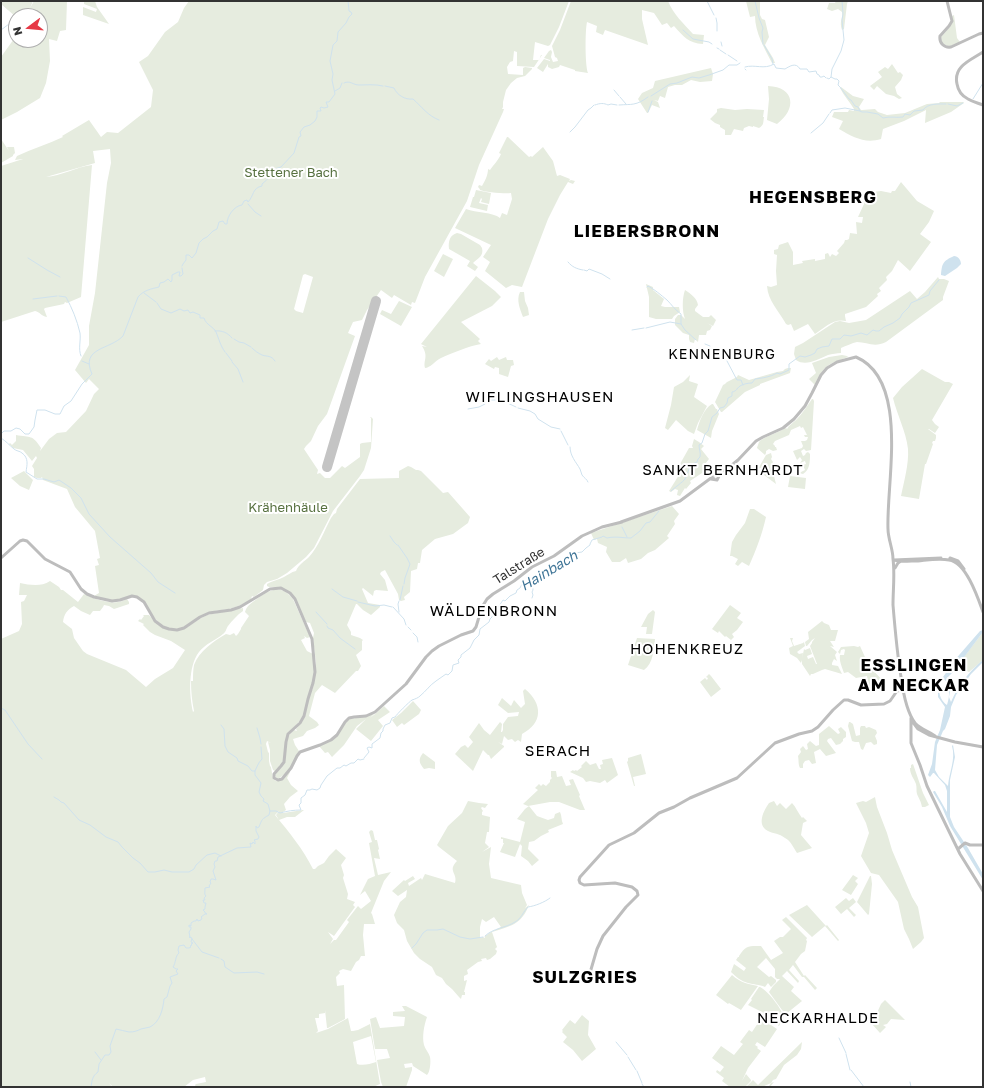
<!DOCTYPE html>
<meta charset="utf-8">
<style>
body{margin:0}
#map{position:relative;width:984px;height:1088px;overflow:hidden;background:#fff;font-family:"Golos Text",sans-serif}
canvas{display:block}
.frame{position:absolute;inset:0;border:2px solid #333;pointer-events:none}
.north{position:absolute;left:8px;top:8px;width:40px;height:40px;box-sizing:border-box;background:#fff;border:1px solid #adadad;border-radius:50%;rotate:254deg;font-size:11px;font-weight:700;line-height:16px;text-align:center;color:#333}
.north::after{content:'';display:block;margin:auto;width:14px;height:18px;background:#e63946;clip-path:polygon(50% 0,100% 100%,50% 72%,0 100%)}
</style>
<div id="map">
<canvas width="984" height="1088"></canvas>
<div class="frame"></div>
<div class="north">N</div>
</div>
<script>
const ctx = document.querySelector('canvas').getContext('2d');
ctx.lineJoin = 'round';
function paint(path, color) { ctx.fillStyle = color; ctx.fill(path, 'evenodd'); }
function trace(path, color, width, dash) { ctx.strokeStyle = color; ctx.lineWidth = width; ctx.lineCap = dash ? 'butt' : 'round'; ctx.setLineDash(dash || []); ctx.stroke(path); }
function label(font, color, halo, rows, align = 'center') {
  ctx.font = font + ' "Golos Text",sans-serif'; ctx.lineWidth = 4; ctx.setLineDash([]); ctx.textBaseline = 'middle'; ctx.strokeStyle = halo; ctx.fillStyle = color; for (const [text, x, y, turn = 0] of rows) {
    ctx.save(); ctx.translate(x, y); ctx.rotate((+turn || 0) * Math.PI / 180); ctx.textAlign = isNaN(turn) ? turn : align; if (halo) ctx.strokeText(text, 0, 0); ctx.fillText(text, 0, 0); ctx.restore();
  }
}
const green = new Path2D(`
 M1,1H33L30,8L34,1H67L66,30L60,31L57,41L49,39L50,61L46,83L40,98L17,112L1,120V57L16,36V40H40V16H29L30,9L28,16L16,17L1,4Z
 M84,1H95L97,7L109,24L83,15V7L96,12L97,9L84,4Z
 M189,1H569L559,27L550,45L548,46L535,42L533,60H539L541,55H542L534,67L517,66V52L514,51L513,61L510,62L507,67L508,74L523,75V68L525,67L532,68V69L525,76L517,78L511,83L506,90L503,102V107L502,109H504L503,112L479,165L467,201L425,277L415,303L412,302L411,305L394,295L392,298L381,290L367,310L362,320L353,322L348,333L355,336L327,414L318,426L311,441L306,446L304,449L318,470L317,474L320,473L325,478H330L342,466L345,468L360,457V444L362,443L371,442V418L370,417H371L373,419L371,448L364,470L360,476L333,511L314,548L306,557L287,573L277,579L267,582L264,585L263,590L254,597L252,596L251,599C244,604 237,607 229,609C224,610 219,610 214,611C198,616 184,635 166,627C153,622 149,605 137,596L120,600H112L94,596L99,593L95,566L99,565L97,559L100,558L95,531L75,507L67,489L43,480L42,477L41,478H37L34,477V469L32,466L37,458L36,456L32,461L23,450L13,448L9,444L10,443L12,445L16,441V435C31,438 32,434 41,448L40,451L49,439L57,433L66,432L86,411L94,394L99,389L89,379L86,383L75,370L89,345V326L95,293L107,183L111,163L110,149L93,151L95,163L46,177C61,176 76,167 92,165L81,297L67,303L65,302L64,304L45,308L44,309L47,317C41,316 40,312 35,311L1,322V166L23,159L15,160L17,156C32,149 48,144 63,137L62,136L89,120L101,137L107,132L118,133L151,107L153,90L139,62L148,56L165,32L178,22L184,8ZM305,274L313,277L303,313L296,311L294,309L303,275Z
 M571,1H668C673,14 684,24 693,34L704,35L703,44C688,43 684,37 674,26L671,28L667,23L662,25L654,13L642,10V19L648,45L605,30L603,35L596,32L597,26L587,22C585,31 585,65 588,73L575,71V70L560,65L559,67L552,69L548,67V64L543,72L537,68L544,59L550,61V60L544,58L549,51L551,50L552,52L551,57L553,62L558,61L557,58L555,57L552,46L560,30Z
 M746,1H760V15L762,19L765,20L769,37L765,45L773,58L775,63H772C765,49 755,33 755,16L750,17Z
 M836,1H851H848L847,4L844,29L842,30C839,21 843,19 842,12L838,9L832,11L827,9L829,3H835Z
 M954,15L957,38L960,42C951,46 949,48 942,43L941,37L950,27L952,16Z
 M892,64L898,73L900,72L903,75L901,80L895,87L897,94L902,98L899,99L894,96L886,94L877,86L874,90L870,86L882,77L878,72L885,67L888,69Z
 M711,68L713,74L712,81L700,82L691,80L682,85H675L668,87L665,98L660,96L658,101L654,100L658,102L660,108L652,105L648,113H647L638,99L642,93L653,88L655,81Z
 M768,86C795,87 797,109 777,124L767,120L769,99Z
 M841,87L853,96L864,99L859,107L861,110H862L875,109L878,112L887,115L905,113L927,104L939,103L940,102H963L964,103L951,112L925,123L926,110L904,121L883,129L881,139C865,144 853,137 839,129L843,121L832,117L834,112H848L849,110L854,111V109C850,102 844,96 840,88Z
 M721,108L735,110L747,109L764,110L763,117H764C763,123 764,125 759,128L753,126V127L749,126L744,128L743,131L734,129L731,135H725V130L720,127V125L715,123L710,119L717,112V109Z
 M507,137H508L529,157L531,156L532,157L543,147L553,161L557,176L560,175L570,179L569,181L571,180L575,181L573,184L568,182L560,195L548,219L522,287L512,285L506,288L485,271L490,262L483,257L491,245L455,228L466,209C476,213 493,212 500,218L502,213L507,215L512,199L511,193C506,194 484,192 480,190C480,189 479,188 478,187L479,185L482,186C485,181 488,175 488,169L490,170C494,164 498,161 501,154L499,153Z
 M1,139L9,151L7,147H14L15,153L13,155V156L1,163Z
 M901,182L917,201L934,211L929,222L920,234L931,242L910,271L898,260L892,271L886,277L887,280L879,288L881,291L877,294L878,296L866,307L845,314V316L846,321C834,318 825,327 815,334L808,324L794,331L791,324L788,325L786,324C779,311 768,301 767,286L771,287L777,285L776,271L777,255L774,254V250L778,249L779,245L788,242L793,252V265L803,263L802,261L815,259V261L825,259V254L828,253L830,257L832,254L836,256L839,253L837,251L844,243L845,240H847L849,239L850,233L857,234L856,222L862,223L863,217H858L864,204L863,193L881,191L891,193L892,191H895Z
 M476,190L491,193L489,204L481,202L482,199L481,198L479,203L488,205L487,211L470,207L473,197H474Z
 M457,233L461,234L480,245L482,248C484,256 478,258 473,263L478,267L475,271L467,266L470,261L449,249C448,241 450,235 457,233Z
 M443,254L453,259L444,277L434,271Z
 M476,276L495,291L501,297L492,306L461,322L480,339L478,341L481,344C469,346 452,353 441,358C435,361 430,368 425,368C423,360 429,357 422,346L427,347L421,344Z
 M938,277L939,279H944L949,281L943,297V300L886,342C874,348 867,342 857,342C852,343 846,346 841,348V353C837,353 832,354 828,355C818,359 806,367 796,360L794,354L795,347L803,343L835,322L840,321L849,323L866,320L910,291L917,299L925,292Z
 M646,284L653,287V290L664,299L661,306L665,307H679L680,312L674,316L672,319H656L649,317V297Z
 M685,290C691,294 697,298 698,305L695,309V311L703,317H709L711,315L716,320L713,326L707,323L712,326L710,330L707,331L706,335H699L698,342L695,339L694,343L690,342L689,339V335L683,333L675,325V319L678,315H681L685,319C682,312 682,298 685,290Z
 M520,292H524L525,301L528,308L529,315L523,317C520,309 516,300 520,292Z
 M399,301L412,307L401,326L380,314L382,310L391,314Z
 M842,355L847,356L848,357C828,364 824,365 815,385L809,379L816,373L812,363L829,357Z
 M497,357L499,360L506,357L507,360H513L514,365L511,366L508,377L499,374V368L495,367L494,369L485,364L489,359L491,361Z
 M788,368H791L790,373L760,384V385L745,392L722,412H721L715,402L723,385L725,384L727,382L737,377L738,375L749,380L777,372L783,371L785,369Z
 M922,369L945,382H949L953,384L932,420L935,424L939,427L935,433L929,429H928L936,435V438L935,441H933L932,443L933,444L926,464H925L919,499L901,496C904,481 909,464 908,449C906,431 897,415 893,398L902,387Z
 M690,375L689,381L698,384L694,397L707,406L698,423L694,434L688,431L676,420L668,430L665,428L671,405L674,387L683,382Z
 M812,399H813L814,401L811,450L806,451L804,449L801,451L803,456L805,455L806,453L808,452L810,454C810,461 810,470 803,474L799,473L805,470L803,465L806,464L805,461L800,463L802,460L800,457L797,460L793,451L802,448L803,446L801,441H805L807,440L808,437H805L804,435H807L803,427L801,428L800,426L791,430L789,435L775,441L773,444L775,446V447H776L777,450L773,451L769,449L766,451V453L765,455L757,448C757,448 759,442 759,442C762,438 781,431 786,428L787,429C789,425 793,423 796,420C802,414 807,406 812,399Z
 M712,404H713L716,409H717L719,414L712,431L711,438L697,430C699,422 704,408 712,404Z
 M694,439L699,442L704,446L701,449L709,459L705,464L708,469L690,481L691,483L686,489L685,488L680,496L677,495L678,490L675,489L671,492L669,491L684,467L680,464L689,448H693L692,446Z
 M771,453L772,457L771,459L773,462L771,466L773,470V472L776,484L764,475L763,467L758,469L766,455Z
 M408,466L411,467L416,470H418L421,471L443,493L448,492L470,517L468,523L453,534L435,539L422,550L420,563H418L417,569L411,571L410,592L404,597L405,600L401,601L399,600L398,594L385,570L381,572L380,574L385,580L388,591L376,590L374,591L373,596L363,588L362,589L368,603L380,605V607L371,615L363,610L357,604H356L347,625L351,632V635L360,638L363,640L362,641V650L356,655L361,666L358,671H356L335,693L322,685L315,693L309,716L317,722L319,725L315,728L307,731L303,736L293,739L295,745L299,751C296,755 295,759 293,763C290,769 283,777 277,779L275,775L282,766L288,737L290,734L294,730L297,731L296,729L301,723L311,691L313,689V688L316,670V663L313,638L314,633L310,623L306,622L295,599L281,587H269L267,586V584C272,581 278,580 284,577C288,575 291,572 296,571C298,565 305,561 309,557C319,546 324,531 331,518L334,514L336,513L337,509L360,479L399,478V471Z
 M24,471L33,480L29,490L20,486L11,478Z
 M790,476L806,478L805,489L788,487Z
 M672,506L679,514L674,521L675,524L667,536L669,538L655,550L648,553L641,559L628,563L626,558L620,562H612L606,552L607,547L598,543L597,539L594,540L591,533Z
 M750,509H754L766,517C762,535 756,550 749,566L742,562L738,566L735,564L738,559L732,556H730L732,542L736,535L745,523Z
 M50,581L59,587L61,590H63L78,602L84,594C91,598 110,604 118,602C121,602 124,600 127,599L129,602V604L114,609L109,606L104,605L103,607L100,611H93L90,615L81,611L74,606C67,610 64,614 63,622L72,629L74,638L83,651L87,654L126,670L146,687L155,679L173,668L185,650L171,641L155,635L150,632L143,625L144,624L138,621L140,619L141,620L144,616L143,615H149L154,621L171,630L186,628L201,618L207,615L243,608V611C237,615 232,621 228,626C226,629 226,632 223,634C216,640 205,644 199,652C188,666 189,695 193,712L194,711C192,701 191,692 191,681H193C193,676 193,670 194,665C199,651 214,641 226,634L230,635L234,633L236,636L238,634L241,629V628L249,616L245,612C247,605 252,603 258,598C270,589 282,584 293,599L310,637L307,638L304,636L305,638L301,640L307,651L313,654L314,666V676L304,714L299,722L288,733L283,761L278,768L275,771L273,770L270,761V750L268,742L271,743L267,741L266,744L268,752L269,753V761L270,766L271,767L273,779L276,781H279L289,771L290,772L287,778L291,785L298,791L290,797L284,804L286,810L283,812V813L303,810H304L295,817H287L279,820L276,815L280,810L275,815C289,832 303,849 313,869H315L318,866L324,863L329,856L336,849L346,858L341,865L344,875L343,878L348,894L347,899L355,902L353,905L355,907L334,936L328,932L333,939L330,944L329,948L330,944L334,940H336L349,922L347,920L358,906L361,909L371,901L365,891L360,895L368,879L375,876L369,843L372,842L369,832L371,830L373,831L375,840H377L379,849L378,850L380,859L374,858L378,875L391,872L384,881L371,913L372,914L375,924H364L363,935L365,956H361L359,960L356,962L351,971L343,969L339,971L340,973L336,977L337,986L344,985L345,1019L328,1028H327L325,1010V1013L319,1014V1018H315L318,1031L316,1033L328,1029L348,1018L351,1031H353L358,1030L370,1024L380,1084L373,1087H196L195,1085L196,1084L206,1082L205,1077L193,1080L184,1087H113L109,1083L112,1087H1V639L19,631L22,624L21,602L24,601L27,595H19L20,583C30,585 41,587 50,581ZM371,1036L376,1062C370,1064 363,1066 357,1064L353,1042Z
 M730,605L741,613L737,618L743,622L737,630L732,634L734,637L731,640L726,636L725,637L719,631L718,633L712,629Z
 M653,610L655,612L652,634H646L647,627H641L648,614Z
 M822,621L824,623L829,625L831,630H838L835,641H830L834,647L830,646L837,652L835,655L837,661L834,659L832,663V665L838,666L842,674L825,669L822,670L813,674H811L810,676L802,664V660L801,663L797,658L790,654L789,648L793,646L790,638H793L792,641L794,646L803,643L804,642L805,646L797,652L799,654L803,653L802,659L804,649L805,650L810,648L812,654L807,656L808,659L813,657L816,664H817L810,646L812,643V642L815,638L812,640L807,646H806L805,642L809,639L808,632Z
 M983,632V660L969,672L957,666Z
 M637,638L655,639C654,649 653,664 644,670L628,665Z
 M854,646L858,647L860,646L869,666L884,682L879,686H869L867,676L856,678L848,672L844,673C842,667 839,661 840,655H844L845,650L844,649L841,650L840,654L838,652L841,647Z
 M709,674L711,676L721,689L711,697L700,682L705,678L707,680L708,678L706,677Z
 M525,689C543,704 543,723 522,734L521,742L518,740L515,742L512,739L508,740L504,736L502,744L498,742L504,746V747L491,759L489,755H488L483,750L473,771L455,754L461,747L465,745L468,748L473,742L469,737L479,723L484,730L490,735L500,722L502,724L501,732H502L503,730V724L508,717L518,716L519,712L508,713L498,705L502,698L511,706L514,700L521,708L525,704L523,691Z
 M413,701L421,710L419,714L404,725L402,723L397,727L392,720L401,713Z
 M384,706L390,712L378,720L383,726L371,741L356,729L366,719L357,726L344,745L332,757L328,752L325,753L319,746L330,741L346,722L350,719L363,717L378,710L370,718L375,714Z
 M849,722H850L853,724L856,736L860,735V728L861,726H865L866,728L869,727L876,730L877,733L875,736L877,741V744L874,745L871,742L866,743L863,750L861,749L859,742H855L852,741L848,726Z
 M829,726L838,734L840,733L838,729L841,727L846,732V737L843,739V741L840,744L836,745L831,738L828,739L827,741L836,753L826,756L820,749L814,752L816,763L812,764L809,760L805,761L803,764V768H800C798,764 799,761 798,756L801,752L800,749L803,746L806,750L808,749L807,744L810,741L816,746L819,745V734Z
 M423,753L435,762V769L429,768L424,769C419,763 418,759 423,753Z
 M641,754L646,774L633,777L635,786H634L627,762L628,761V758Z
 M612,758L618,775L607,783L605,780L600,783L590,781L586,782L583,778L570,772L573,770L574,771L576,770L577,771L582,767L581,766L586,761L590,765L596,763L599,769H601L600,765L603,764L602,760Z
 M913,764L923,793L929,805L925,807H922C921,801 919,799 917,794C916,791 917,788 916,784C914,778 910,775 910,768H911V765Z
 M551,771H556L557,777L562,776L566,786L571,785L569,780L573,779L580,795L579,796L585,810H580L559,802H550L528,806L523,804L538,790L535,788L539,784L541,786L543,784L546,786L550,782V780L552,778L551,777Z
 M875,797L877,807L887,833L892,850L912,897L918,907L924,938L921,942L913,949L909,939L904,929L898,902L879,875L871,873L861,856L869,833L866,823L856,803L863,801L866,802Z
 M468,801L479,803L488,804L485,808L482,807L481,808L483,811L482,812V815L490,817L489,832H487L485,843L489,847L482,852L491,847L489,864L491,878L521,885L522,893L527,905L525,908L529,905C521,925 511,926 492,932L497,947L495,949L497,951L496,954L490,959L487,960L486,958L481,959L482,961L478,962L467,970L468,974L464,976V981L467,980L464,992H465V995H462L461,999L459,997L452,989L446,984L442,978L436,975L432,967L420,959L414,953L407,941L404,930L397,923L394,915L400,902L406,897L407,890L398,896L392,891L404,880L405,881L413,876L415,879L408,883L409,886L421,878L422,880L425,874L455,883C458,873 447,871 457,861L439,847L437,845L448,826L462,813ZM494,917L501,927L491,932L485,936V938L483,937L480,938V927L482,919L486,922Z
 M774,801L777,806L780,803L786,809L792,803C796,807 798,813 802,818L803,817L807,821L803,823L801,835L812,848L797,853C793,847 791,841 785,838C779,833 774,834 768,831C756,825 764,810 769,803Z
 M529,806L537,816L548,820L554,818L555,814L560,812C562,816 561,820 563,824L548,830L549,832L541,836L534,841L529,842L528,849L539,860L532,866L528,861L521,856L522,846L520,844L515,857L500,852L504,843H503V839H501V837L520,842L525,822L517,819L525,809Z
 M853,875L858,878L855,881L858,884L851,895L842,890Z
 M870,876H871L872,884L869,914L868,915L857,902Z
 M846,898L849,901L853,898L856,902L849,908L856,915L854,917L847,909L841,914L835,907Z
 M807,905L826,926L827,925L839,940L838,941L825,926L812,937L789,915Z
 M786,917L807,938L806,940L807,941L805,951L801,954L795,962L804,976L805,975L817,988L815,990L804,977H802L793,965L789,970L799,981L798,983L787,971L782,976L794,987L791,991L802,1001L786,1014L782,1010L769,992L773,986L780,979H777L775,977V969L766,958L757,967L769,977L771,976L776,980V982L771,987L768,983L765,987C759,984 754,985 748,983C741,981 736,977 731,972L734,964L744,971L746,968L736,960L738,957H739V956C746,945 749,946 761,946L771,960L783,953L774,941L780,937H783L791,929L782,920Z
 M732,975C741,983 748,984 758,986L741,1010L729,1003L728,1004L716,995Z
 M759,987H760C769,992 781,1008 784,1017L779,1026L768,1018L765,1021L777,1029L765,1047L757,1042L755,1045L758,1047L757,1048L761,1051L748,1068L742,1081L746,1074L751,1080V1081L745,1087H730L722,1081L724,1078L716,1072L717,1070L720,1072L724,1067L712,1058L721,1046L734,1055L743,1044L740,1042L749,1030L752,1032L762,1017L764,1013L748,1005L752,1000L751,999Z
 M885,1000L905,1020L891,1019L887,1024L883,1025L886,1027L880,1033L872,1024L881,1004Z
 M402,1006H406L427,1017C424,1025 422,1037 424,1045C425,1049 429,1053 430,1057C431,1062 430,1072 427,1075L413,1066L412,1063L404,1064L405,1068L412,1067V1070L406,1087H383L381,1082L377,1060L390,1058L387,1049H375L370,1019L376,1017L380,1028L404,1026L405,1017L393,1016V1012L405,1011Z
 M582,1015L589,1021L588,1035L596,1049L582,1061L573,1050L563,1042L567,1037L562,1032L563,1031L562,1030L570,1020L575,1024Z
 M802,1042L801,1049L797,1055L784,1065L776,1079L773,1080L771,1083L774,1082L770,1087H765L769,1086L771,1083L762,1087H746L753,1080L758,1085Z`);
const water = new Path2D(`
 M954,256C958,256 961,260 961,264L957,268L945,276L941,275C942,263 943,261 954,256Z
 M983,630V632L959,664V665H958L957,667L954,666L951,671L953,672V673H952L946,679L951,686L949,697L951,702C958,686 969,671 983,660V662L971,674L956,695L951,707L950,716L945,729L943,731L937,745L935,770L939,777L948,786C949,773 956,759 952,746L953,745L955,757L950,780V817L954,827L968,848L983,874V880L950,826L942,807L933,792L934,791H935L947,812V791L945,785L934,773H933L930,777L928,775L932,764L935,742L940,730L945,707L938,697V688L939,689C939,695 942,702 947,705C950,696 950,686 945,680H943L942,682L940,681L941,680L950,667L953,662L980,631Z`);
const stream = new Path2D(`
 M707,1L714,15
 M755,1L759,18L763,28L762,32L763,44
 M842,1L843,14L842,20L844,40L841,51L832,69L831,77L835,79H837L839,81L838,85L840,87L849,99L851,100L855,106L858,107L860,111
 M716,18L717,23V31
 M1,30L9,24
 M683,30L693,39L709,42L712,44
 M721,42L722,46
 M764,45L772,59L773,64
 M717,48L719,49
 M720,50L726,54
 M728,55L737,61
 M745,67C755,64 764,70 774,64L776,68L785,69C790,66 796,62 800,69H807L809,72L816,71L817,74L819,75L820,77H822L824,76L826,78
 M745,69L746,70
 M827,78L829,79L831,77
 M344,83C350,80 353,85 359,85C367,85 375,84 383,86
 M385,86L394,88C397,95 405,100 413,99C421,106 428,116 439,120
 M614,90L619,96
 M335,91L340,88L342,83
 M651,96L670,84L677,83L692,77L699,78L709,75L723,70L729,65H737L740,63
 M620,97L626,104
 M973,99L983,83
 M948,104L957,106L963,103
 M595,105C600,103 604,103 608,105L611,104L617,105
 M619,105C632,104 636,106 648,97
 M648,112L652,101
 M830,113L832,110L845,108L860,111L862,112H867L878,114L883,118C890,116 896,118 903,117L905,114L910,115L914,111L923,110C928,103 939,104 946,104
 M570,132L575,127L588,110L591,108L594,105
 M811,133L823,123L829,114
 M248,204L255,212L261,216
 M28,258L47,270L60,277
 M568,262C572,267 577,269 583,270
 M182,266L183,264L186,260V255H189L192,258L196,253L199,243L203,239L207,237L213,231L217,229L219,222L223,221L225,224H227C227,216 234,206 242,205L244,201L247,200L248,202C254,196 252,188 262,186V184C265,181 268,180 270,175L268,172V171L281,167L294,153L299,137L301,136L300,132L304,127L310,125L315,121L317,117V111H321L320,108L321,107L324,108L328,107L326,102H329L335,94L332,80L333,74L330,61L333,45L337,41L338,32L346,23L349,17L352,14L351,12L349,11L348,1
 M584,270L587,271L589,269L602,274L610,279
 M647,287L648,286C654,289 661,295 667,300C672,305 675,310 681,314V324L685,330L696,340
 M144,293L156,302
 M59,296L66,297C72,308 77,320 80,333C81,341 78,349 81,356
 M33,299L57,296
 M157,303L161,309L171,313L180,309L184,311L188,310L190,313L193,312L200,315V318H204C206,325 214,327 216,332C219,339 220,345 225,352
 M646,328L670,322L681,324
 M632,330L644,328
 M215,331C222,330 228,333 232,338
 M234,339L239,342L244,343L251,347
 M705,344L710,346
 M252,348C255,351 258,353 262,355C268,357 271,355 275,361
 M226,353L232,361
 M82,361L89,364
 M727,361L737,380H741L743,385
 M232,362L238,369L243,382
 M498,400H501L516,407
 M485,403L487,401L492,400H495
 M518,408L530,411L535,414L538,419L551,427L560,429
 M468,409L479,407L485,404
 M561,431L568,445
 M1,434L4,431H11L16,428L20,429L25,434H29L34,427L35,420L37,410H45L55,414H60L64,406L71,401L82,384L92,374C80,347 110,350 123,336L138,297C144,290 151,289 159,287L160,283L164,282L168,279L171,282L172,280V275L178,272H180L179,276H181L183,274L182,268
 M1,438C6,441 9,445 14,449C16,451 20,451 22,453C29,458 27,465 26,472L37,479H44L54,482L59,480L71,488L81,498L89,514L110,537L151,573L158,582L175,593
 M570,447C570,456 576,462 580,469C581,471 581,473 582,475C584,478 587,479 588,482
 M671,491C674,488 683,482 685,479C689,472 688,465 697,462L698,459L700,457C701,453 699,449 699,445L702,443L705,434L708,431L712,417L717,413L720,408L724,407L727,403L728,398L732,396V392C737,391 736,389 740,386C743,384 748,383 752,383L755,379C763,378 770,377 777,373L780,374L789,370V364L800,356L805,357L811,355L815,353L817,349L822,347L829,346L832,339H840L844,335L851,336L861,333L867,335L873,330L876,331H879L884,327L893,323L900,318L902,314L909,307L911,303L929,295L930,291L939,280
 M622,527L627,537
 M390,536L394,542L397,545
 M398,545L407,558L410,564L405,578L404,584
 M332,589L343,597L357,601
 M532,598L533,595L532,592L533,590L532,583
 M400,600L403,586
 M358,602L375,606L384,605L392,607
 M393,607L404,619L406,625
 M316,612L327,624
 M399,612L398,604L399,601
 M327,626L328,628L333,630L340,638L355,649
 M408,627L411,630
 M413,633L417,637L418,642
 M1,708L5,710L28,744L42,759
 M221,725L224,729L225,746L228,752L237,758L238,761L248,766L252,771H255V775L261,783L259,792L261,796L264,799L263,801L268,804L270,811
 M257,728L260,738L261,744
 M364,758L369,752L367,748L369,747L372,748V744L380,738L381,733L383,731V729L385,725L390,723L392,718L395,717C397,714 409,702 412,700C415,699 418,698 420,696C426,691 430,685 436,681C439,679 443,676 446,674L448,675L452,671L453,665L459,663L458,660L461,657V655L470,648L474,640L479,635L480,629L489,622L490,619L492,617L493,611L497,609L503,600L505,601L510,596L516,593L517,590L520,588L522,584L530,581L532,583L535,582L537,580L541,579V575L556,565L565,562L569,557L571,558L572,556L575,555V553L582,552L586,548L590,545V544L592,540L602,537L603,536L607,538C615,536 623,538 631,538L640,531L646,523L650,522L659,511
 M255,771C257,767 258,763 262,759L261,747
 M54,797L59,800L61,802L64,803L79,820L90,825L106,837L118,842L122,847L133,858L140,863L148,872H155L164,870L172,872H189L194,869L196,865L207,855L215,853L221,856
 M271,811H276L280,813C287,811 294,810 301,810L299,805L301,803V798L305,795L307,790H310L312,789L317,790L320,788L321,785L327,776L337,768H340L344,765L346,766L351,763H354L358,759L360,760L364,759
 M485,936C493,928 506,928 515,922C521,919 523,912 528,907C535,906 545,902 550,898
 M192,939L202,952L219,958
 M412,948L416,944L423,933L427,930H437L443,929L460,937L470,939L483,937
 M221,959L224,961L225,967L234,973L257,972L264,974
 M839,1038L846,1053
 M616,1042L627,1055
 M95,1052L101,1060
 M846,1054L850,1070
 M628,1057L636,1070
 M851,1070L864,1087
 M637,1071L642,1083
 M910,1082L911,1087
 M642,1084L644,1087
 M91,1087C92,1081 92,1076 98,1072L99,1064L105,1055H109L111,1052L110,1046L116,1029C120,1030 125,1031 129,1032C134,1032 137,1031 141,1029C144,1028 147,1028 150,1027C160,1022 163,1009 164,999L167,997L170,986L172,983L170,977L178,974L176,971L178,969H176L173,967C176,963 175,956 179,953L178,950L179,946L184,945L186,948H189L191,947L190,946L192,945L191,944L193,943L191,942L192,938L189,937H190L189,932L191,929V927H189V925L191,926V923L194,921H196L197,919L198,921L201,920L202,918L201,917L205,914H207L205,913V912L203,910L205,909V907L206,903H204L203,900H205L204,898L206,896C204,895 205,891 205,888L210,887L209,886L211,883L210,882L211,879H213L216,880L213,871L215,867L214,864L215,861H217L218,857L237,848L251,847L250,843L252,844L253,842L255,844V841L254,840L258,839L259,837L256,831V826L257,828L259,827C262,819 262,819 269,815L270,811`);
const runway = new Path2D(`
 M327,467L376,301`);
const secondary = new Path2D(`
 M947,1L952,21L949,26L940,36C939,43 944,48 951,47L979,34L983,33
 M983,52C971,60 953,66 957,84C958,90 962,96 968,99C973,102 978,103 983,105
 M711,479L717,480L720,474
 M621,522L680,501L711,478L727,469L738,460L756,441L763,437L783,428L794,419L805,406L812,393L821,375L827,368L837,362L856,357C910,380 886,483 888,529C888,539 893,549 893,559C895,574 893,589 893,605C895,629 897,653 901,677C903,692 906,711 915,723C921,730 929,731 935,736
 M1,558L20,541L23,540L27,541L45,559L70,572L81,589L87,594L94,597L112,601L120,600L132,596L137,597L144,602L155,621L163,627L169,629L177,630L184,628L200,617L209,613L231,610L240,607L270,589L281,588L290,593L295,599L312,639L315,672L313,683L308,699L304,716L300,723L288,734L286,742L284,762L281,766L274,774V778L278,780L282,779L291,768L297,756L300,752L320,745L331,740L337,735L345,722L349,718L354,717L366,716L375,712L406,684L426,657L432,651L439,646L461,635L473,631L476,627L482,607L487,599L493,594L514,581L532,567L554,556L582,536L602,527L622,522
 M950,558L958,561L964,569
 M894,560C901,562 910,561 918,561C928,560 939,558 949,560C966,562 978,598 983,612
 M894,560L941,558
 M895,568L898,563L901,561
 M911,718V743L920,765L927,786L960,854L983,891
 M912,721L918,729L929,735L955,742L983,747
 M958,849L965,843L970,845H983
 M587,983L597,949L603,936L626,907L638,895L637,891L632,887L615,883L584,885L580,883L579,880L580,877L609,845L634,833L659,813L674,807L690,798L737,778L775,743L799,734L812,731L818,727L833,710L844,700H848L861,705L884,704L890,701L897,691L903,690`);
const parkNames = [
 ["Stettener Bach",291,173],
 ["Krähenhäule",288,508]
];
const streetNames = [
 ["Talstraße",519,566,-32]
];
const neighbourhoodNames = [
 ["KENNENBURG",722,355]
];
const waterNames = [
 ["Hainbach",549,571,-31]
];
const quarterNames = [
 ["WIFLINGSHAUSEN",540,397],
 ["SANKT BERNHARDT",723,470],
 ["WÄLDENBRONN",494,611],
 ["HOHENKREUZ",687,649],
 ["SERACH",558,751],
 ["NECKARHALDE",818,1018]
];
const districtNames = [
 ["HEGENSBERG",813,198],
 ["LIEBERSBRONN",647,232],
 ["ESSLINGEN",914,666],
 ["AM NECKAR",914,686],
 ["SULZGRIES",585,978]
];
paint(green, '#e6ecdf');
paint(water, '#cfe2ee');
trace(stream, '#cfe2ee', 1);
trace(runway, '#c4c4c4', 10);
trace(secondary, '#bdbdbd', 3);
label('13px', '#56703f', '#fff', parkNames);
label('13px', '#333', '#fff', streetNames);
ctx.letterSpacing = '1px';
label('14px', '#000', '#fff', neighbourhoodNames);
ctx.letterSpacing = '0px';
label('italic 14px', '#3f7597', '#fff', waterNames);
ctx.letterSpacing = '1px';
label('15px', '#000', '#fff', quarterNames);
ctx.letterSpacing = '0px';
ctx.letterSpacing = '1px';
label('bold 17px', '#000', '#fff', districtNames);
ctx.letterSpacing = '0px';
</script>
